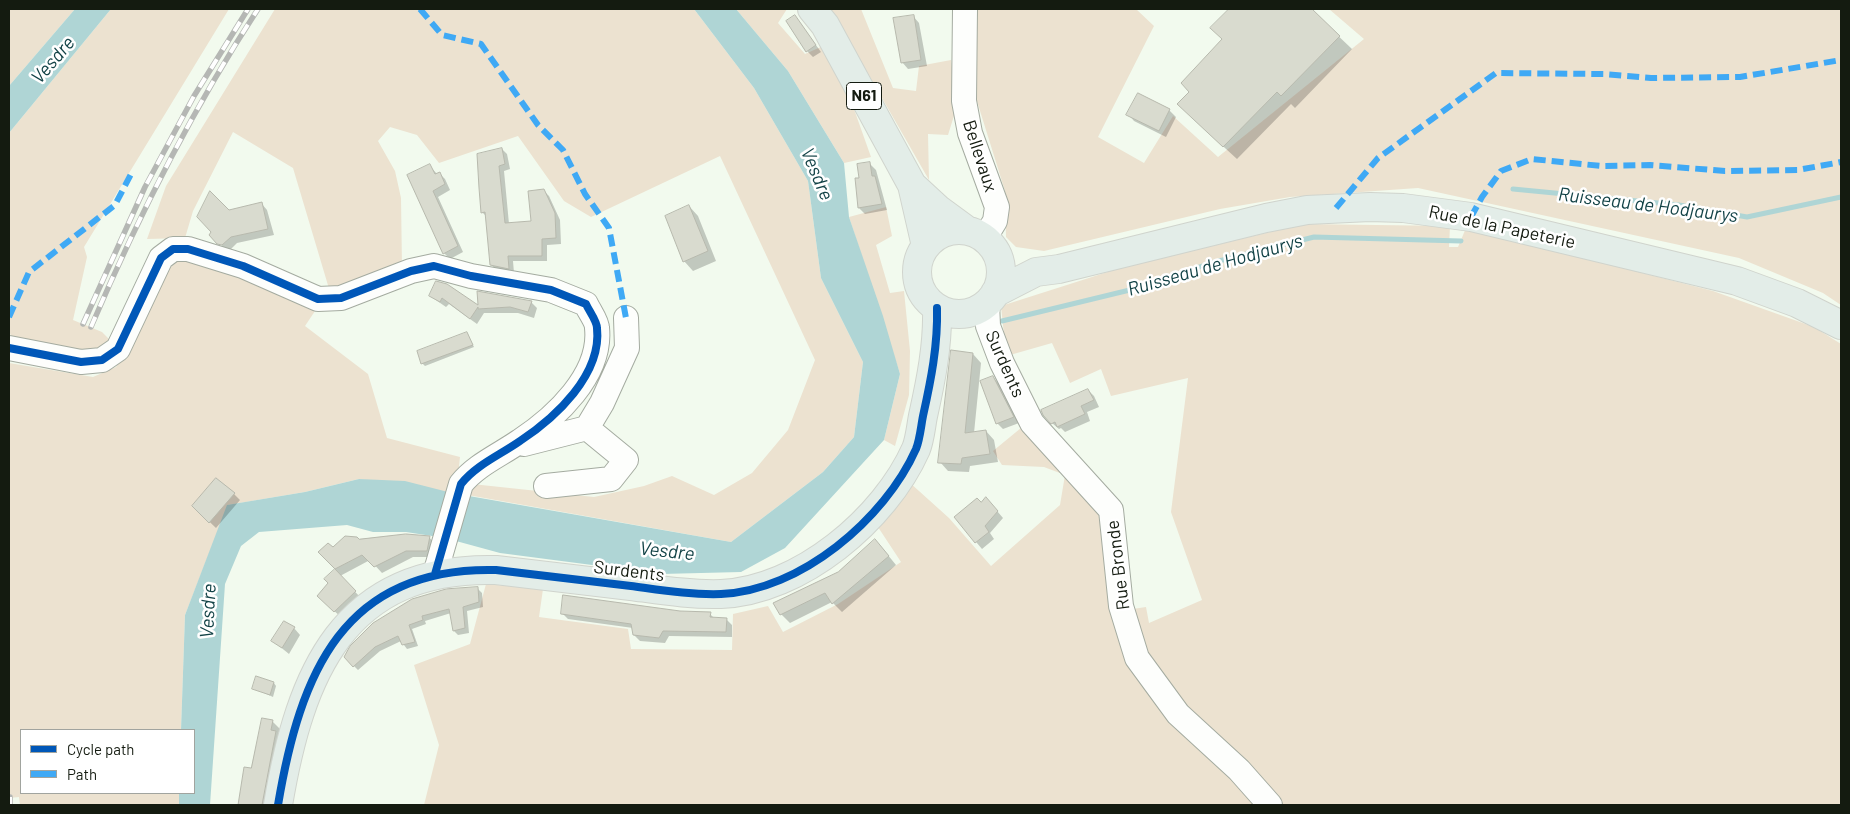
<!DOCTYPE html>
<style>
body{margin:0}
#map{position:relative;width:1850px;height:814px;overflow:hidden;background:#f2faee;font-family:Barlow,sans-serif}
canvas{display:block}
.frame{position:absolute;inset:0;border:10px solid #141b10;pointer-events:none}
.legend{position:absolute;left:20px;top:729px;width:175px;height:65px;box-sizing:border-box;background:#fff;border:1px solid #a1a49f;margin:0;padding:6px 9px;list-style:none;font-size:15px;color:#141b10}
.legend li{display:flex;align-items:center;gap:10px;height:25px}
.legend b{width:25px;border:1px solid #a1a49f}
</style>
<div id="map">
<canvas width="1850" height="814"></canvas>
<div class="frame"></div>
<ul class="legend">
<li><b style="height:6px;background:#0057b8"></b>Cycle path</li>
<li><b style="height:6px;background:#3fa9f5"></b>Path</li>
</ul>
</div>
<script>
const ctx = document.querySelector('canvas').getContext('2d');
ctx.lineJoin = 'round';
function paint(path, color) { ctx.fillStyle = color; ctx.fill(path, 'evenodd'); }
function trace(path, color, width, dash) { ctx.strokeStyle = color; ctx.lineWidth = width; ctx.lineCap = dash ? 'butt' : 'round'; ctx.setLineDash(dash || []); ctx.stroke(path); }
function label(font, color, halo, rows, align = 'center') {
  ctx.font = font + ' Barlow,sans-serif'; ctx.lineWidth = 5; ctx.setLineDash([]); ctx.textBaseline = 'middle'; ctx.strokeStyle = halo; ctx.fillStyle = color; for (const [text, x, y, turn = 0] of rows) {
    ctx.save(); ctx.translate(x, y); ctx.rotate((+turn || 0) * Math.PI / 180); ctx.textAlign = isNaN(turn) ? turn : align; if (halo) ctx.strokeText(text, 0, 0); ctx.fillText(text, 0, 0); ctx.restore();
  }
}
const green = new Path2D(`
 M9,9H75L9,86Z
 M111,9H229L84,247L87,257L73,320L102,332L112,342L99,355L14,346L9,330V133Z
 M275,9H694L754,88L808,181L821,278L863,362L854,437L823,472L731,542L462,494L472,484L594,497L644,486L672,476L714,495L752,473L788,430L815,360L720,156L591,217L564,201L518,136L439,163L417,135L390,127L378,141L395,171L401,198L402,268L330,292L293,168L233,132L193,211L185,238L147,239L166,186Z
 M736,9H787L778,23L805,54L823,46L849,95L871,157L844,163L788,71Z
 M831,9H861L893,88L916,91L919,66L951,60L957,106L948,135L928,134L929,180Z
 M971,9H1136L1154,26L1098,137L1144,163L1173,116L1218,157L1364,39L1329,9H1841V305L1823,293L1739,258L1418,188L1290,197L1220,209L1044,251L1016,247L1006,237L1005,191L976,98Z
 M886,207L892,236L876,245L890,293L904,291L910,351L909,395L895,446L884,440L900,374L849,217Z
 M1303,224L1450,226L1449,247H1458L1466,228L1713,291L1814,327L1841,344V805H1278L1182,712L1137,637L1126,610L1146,607L1149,623L1202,600L1171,512L1188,378L1111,396L1101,369L1070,383L1052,343L1010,355L1004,335L1001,306L1117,269Z
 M204,258L317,308L305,326L368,374L387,438L460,457L456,494L359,479L305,492L228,505L185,615L181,730H21V793H179V805H20L19,797L9,798V363L93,377L116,367L148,311L165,272L180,259Z
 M1027,423L1107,509L1138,667L1258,805H424L439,745L414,665L470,644L486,584L543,589L539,617L628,629L631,649L732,650L733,614L768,606L783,632L838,604L901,562L876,524L909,482L949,518L991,566L1060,505L1065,475L1044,467L1002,465L993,451Z`);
const water = new Path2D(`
 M75,9H111L9,133V86Z
 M694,9H736L788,71L844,163L849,217L883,316L900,374L884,440L785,548L741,572L661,574L500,553L445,538L406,532H373L347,525L259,532L241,546L225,584L210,805H179V793H194V730H181L185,615L227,505L305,492L359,479L405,481L452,493L731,542L823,472L854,437L863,362L821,278L808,181L754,88Z`);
const shadow = new Path2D(`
 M1230,9H1310L1352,49L1295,108L1291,104L1237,159L1191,117L1224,39L1212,28Z
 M795,16L821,52L813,57L807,51Z
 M913,16L919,23L927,66L908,69L902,62Z
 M1138,94L1169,110L1176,117L1166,137L1134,121L1128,114Z
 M502,149L507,154L510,169L504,171L509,224L532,222L544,191L549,196L560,220L561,244L547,245V261H513L514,273L497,270L491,265L487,217L482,212Z
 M870,164L876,170L887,210L865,214L859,208L860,179Z
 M429,165L437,174L439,173L445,179L450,190L438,197L463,252L450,259L444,253L409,175Z
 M261,203L267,210L274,235L237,243L229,251L225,250L213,232L229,211Z
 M689,206L698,216L716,261L693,271L684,261Z
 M446,285L479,307L531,302L537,308L534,318L518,313H484L477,324L449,304L446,307L430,296Z
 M467,333L474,347L425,366L422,363Z
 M952,352L973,354L981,363L974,433L986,431L994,440L998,462L970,466L969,472L948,471L940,462Z
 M993,377L999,384L1019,423L1003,429L997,423Z
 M1088,390L1094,396L1099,407L1087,412L1090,421L1065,432L1061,428L1059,429L1052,423Z
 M234,494L240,500L216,528L193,506Z
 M981,503L992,505L1003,518L990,533L994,539L982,549L955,517Z
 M429,537L435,544L433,557H413L382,573L370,560L340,576L361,598L341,617L324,602L330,583L326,579L336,569L320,552L359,541Z
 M883,549L896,565L842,612L832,602L790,623L781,614L839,573Z
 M477,588L482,593L483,607L467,611L469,633L458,635L454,631L451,613L425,621L426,624L412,629L418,646L407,649L401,641L380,651L358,670L345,657L351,647Z
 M679,612L710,614L715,619H726L732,625V637L669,636L665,643L640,641L634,635L633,628L568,619L562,613Z
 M294,628L300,635L289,654L273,641Z
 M274,683L276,686L273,697L253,688Z
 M272,721L280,729L278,735L283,740L271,805H240L246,769H252Z`);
const stream = new Path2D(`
 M1513,189L1679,205L1747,217L1841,197
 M1002,321L1138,288L1211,263L1314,237L1461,241`);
const building = new Path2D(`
 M1229,9H1312L1340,36L1281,96L1277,92L1223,147L1177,104L1189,92L1181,83L1222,39L1210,28Z
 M795,15L816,45L806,52L786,21Z
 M914,15L921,60L901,63L893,18Z
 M1138,93L1170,109L1159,131L1126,115Z
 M502,148L505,164L499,166L505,223L531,221L528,191L544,189L555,213L556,238L542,239V256H508L509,269L490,265L485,212L481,213L479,188L477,154Z
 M870,162L872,176H875L882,204L858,208L855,178H859L857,164Z
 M430,164L435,174L440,172L445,184L433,191L458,246L443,254L407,175Z
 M210,191L229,210L262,202L268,229L231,237L222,245L217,244L209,235L211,232L197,217Z
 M689,205L708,251L683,262L665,216Z
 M436,281L447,284L478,305L477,291L532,301L528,312L510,307L478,309V307L470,319L442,298L440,302L429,296Z
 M467,332L473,345L421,364L417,351Z
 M951,350L973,353L965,433L986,430L990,454L962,458L961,464L938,463Z
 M993,376L1014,417L996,424L980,381Z
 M1088,389L1094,400L1081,406L1085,414L1057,427L1055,422L1051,424L1043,415L1041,410Z
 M216,478L235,493L209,523L192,506Z
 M986,497L998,511L985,526L989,532L975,543L954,517L977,498L981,502Z
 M406,534L430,536L427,551H406L374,567L362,555L335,569L318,552L328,543L333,547L345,536L357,537L359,539Z
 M875,539L889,556L832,604L825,593L780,615L773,603L838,572Z
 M335,569L356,591L334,612L317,596L328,583L324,579Z
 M478,587L479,602L463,607L465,628L453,631L449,609L422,616L423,620L409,625L415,642L402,645L398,636L375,647L353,667L344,657L350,646L373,623L412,599L446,589Z
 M563,595L680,611L711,612L710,617L727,618L726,632L663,631L659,638L633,635L631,624L561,614Z
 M284,621L295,627L282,648L271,641Z
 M256,676L274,682L270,695L252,689Z
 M262,718L273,720L271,730L276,731L262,805H238L244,767L251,768Z`);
const minor = new Path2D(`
 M965,9L964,101L970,133L997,207L995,221L984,239
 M987,303L988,326L1002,363L1032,423L1111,510L1121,606L1137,658L1178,714L1239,770L1270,805
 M9,348L81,362L102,360L118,349L161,258L173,249H188L243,266L318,299L341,298L411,271L434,266L471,276L551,290L586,304C589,311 597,321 597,328C602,375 555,418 520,441C500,455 476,465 461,484L435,574
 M587,428L602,403L627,348L626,318
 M524,444L587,428L626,460L611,479L546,486`);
const major = new Path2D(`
 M812,9L825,25L912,185L926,246
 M912,185L938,209L968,231
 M917 272a42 42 0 1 1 84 0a42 42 0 1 1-84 0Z
 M995,293L1036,272L1059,269L1266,218L1307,210L1370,207L1403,208L1471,217L1737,281L1797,303L1841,325
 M278,805C300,674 343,566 496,570C541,575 586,581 631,586C661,590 691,595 721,594C800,591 885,519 916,449C920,439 921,426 923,416C931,380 938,345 937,308`);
const rail = new Path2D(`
 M83,324L145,187L194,96L248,9
 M91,327C138,217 192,110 258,9
 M10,797V805`);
const quiet = new Path2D(`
 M420,9L442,35L481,44L538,125L563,150L585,194L609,228L626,318
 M1336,208L1378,158L1496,73L1604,74L1651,78L1740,77L1841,60
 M1471,217L1482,197L1501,171L1532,159L1601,166L1650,165L1725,171L1798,170L1841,162
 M9,317L29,272L115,205L131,174`);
const cycleway = new Path2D(`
 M9,348L81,362L102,360L118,349L161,258L173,249H188L243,266L318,299L341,298L411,271L434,266L471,276L551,290L586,304C589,311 597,321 597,328C602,375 555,418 520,441C500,455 476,465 461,484L435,574
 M278,805C300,674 343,566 496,570C541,575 586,581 631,586C661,590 691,595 721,594C800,591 885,519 916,449C920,439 921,426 923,416C931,380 938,345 937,308`);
const shields = [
 [864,96,35]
];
const shieldNames = [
 ["N61",864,96]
];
const streetNames = [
 ["Bellevaux",980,156,72],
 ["Rue de la Papeterie",1502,227,12],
 ["Surdents",1005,364,66],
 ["Rue Bronde",1118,565,-97],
 ["Surdents",629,571,7]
];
const waterNames = [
 ["Vesdre",53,60,-49],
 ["Vesdre",817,174,67],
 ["Ruisseau de Hodjaurys",1648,205,7],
 ["Ruisseau de Hodjaurys",1215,265,-16],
 ["Vesdre",667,551,6],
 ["Vesdre",208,611,-87]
];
paint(green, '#ece2d0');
paint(water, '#afd5d5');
paint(shadow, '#0003');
trace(stream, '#afd5d5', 5);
paint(building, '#d9dbcf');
trace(building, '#b7b9ad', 1);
trace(minor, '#a4aba0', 26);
trace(major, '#d0d4cd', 30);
trace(minor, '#fdfefc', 24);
trace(major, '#e3ede8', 28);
trace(rail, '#b5b7b4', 5.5);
trace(rail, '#fff', 4, [11]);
trace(quiet, '#3fa9f5', 6, [12, 6]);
trace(cycleway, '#0057b8', 8);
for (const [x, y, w] of shields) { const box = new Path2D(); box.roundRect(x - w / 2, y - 13.5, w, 27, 4); ctx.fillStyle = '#fff'; ctx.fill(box); trace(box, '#141b10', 1); }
label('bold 16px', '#141b10', null, shieldNames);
label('18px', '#141b10', '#fff', streetNames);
label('italic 19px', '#134347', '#fff', waterNames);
</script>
